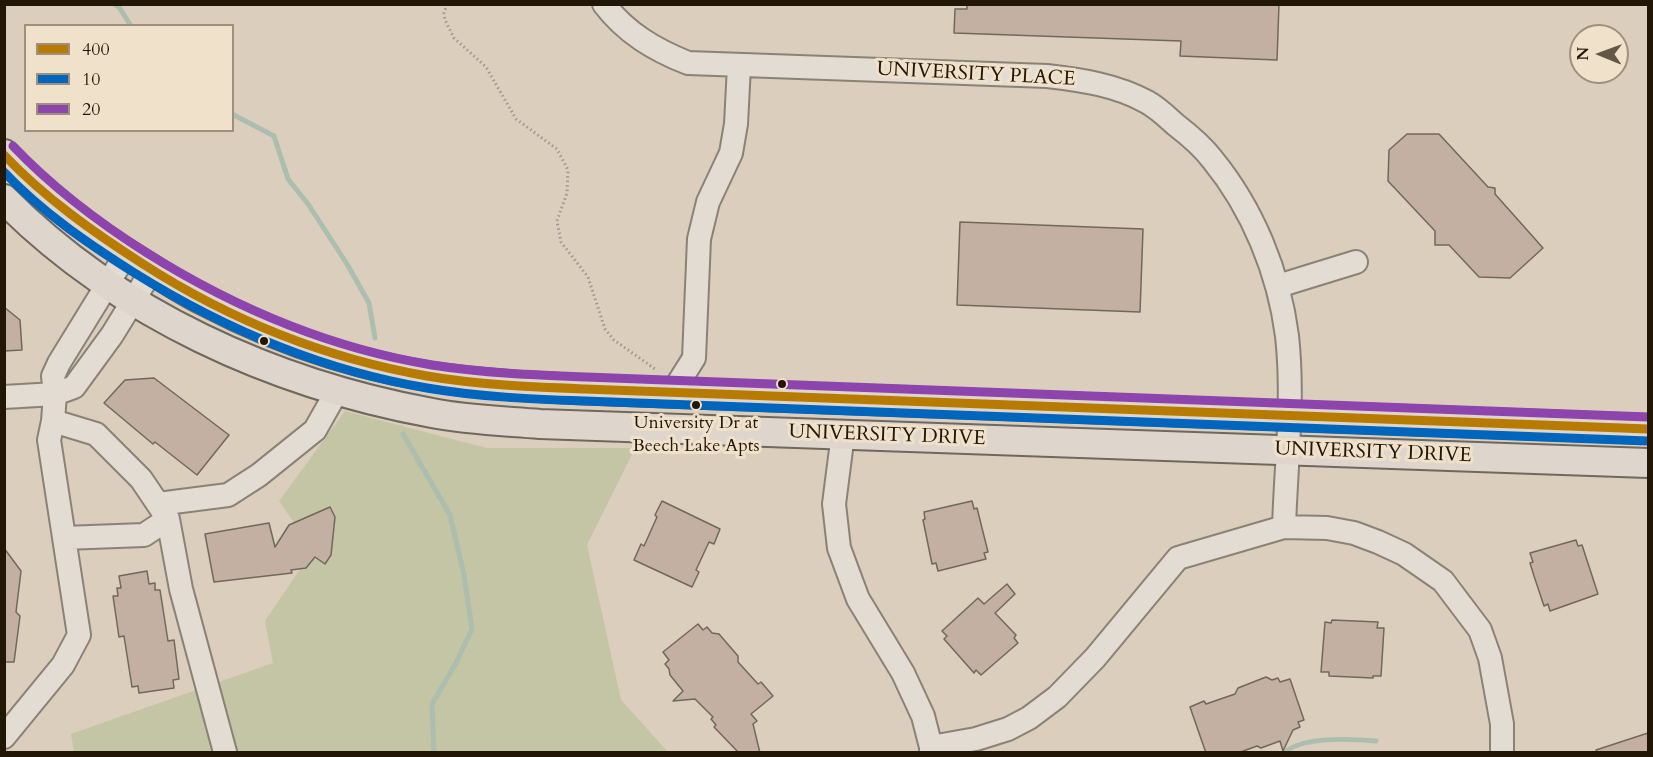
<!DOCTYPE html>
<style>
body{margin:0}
#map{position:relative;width:1653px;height:757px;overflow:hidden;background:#dbcebc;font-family:Cardo,serif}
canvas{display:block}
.frame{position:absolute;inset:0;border:6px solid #221707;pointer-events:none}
.legend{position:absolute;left:24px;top:24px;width:210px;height:108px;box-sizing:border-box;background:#f0e1cb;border:2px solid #9e907d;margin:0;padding:8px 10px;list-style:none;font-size:18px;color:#221707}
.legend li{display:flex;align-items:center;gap:12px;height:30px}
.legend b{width:30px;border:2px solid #9e907d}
.north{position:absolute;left:1569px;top:24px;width:60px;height:60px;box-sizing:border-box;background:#f0e1cb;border:2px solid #9e907d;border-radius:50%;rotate:271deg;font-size:16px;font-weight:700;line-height:24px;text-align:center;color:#221707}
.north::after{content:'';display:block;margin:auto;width:21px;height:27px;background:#635746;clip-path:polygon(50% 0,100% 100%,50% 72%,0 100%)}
</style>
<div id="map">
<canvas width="1653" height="757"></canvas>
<div class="frame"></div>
<ul class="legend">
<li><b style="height:8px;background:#b77b02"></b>400</li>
<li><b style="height:8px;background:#0065bd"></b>10</li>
<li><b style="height:8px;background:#8e44ad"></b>20</li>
</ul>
<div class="north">N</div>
</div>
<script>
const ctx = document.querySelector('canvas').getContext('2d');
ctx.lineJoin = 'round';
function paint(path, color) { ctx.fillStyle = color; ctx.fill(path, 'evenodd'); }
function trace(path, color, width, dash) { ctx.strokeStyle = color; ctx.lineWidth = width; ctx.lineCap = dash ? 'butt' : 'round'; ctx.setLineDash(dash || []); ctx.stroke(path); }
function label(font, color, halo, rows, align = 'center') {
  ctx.font = font + ' Cardo,serif'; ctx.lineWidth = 6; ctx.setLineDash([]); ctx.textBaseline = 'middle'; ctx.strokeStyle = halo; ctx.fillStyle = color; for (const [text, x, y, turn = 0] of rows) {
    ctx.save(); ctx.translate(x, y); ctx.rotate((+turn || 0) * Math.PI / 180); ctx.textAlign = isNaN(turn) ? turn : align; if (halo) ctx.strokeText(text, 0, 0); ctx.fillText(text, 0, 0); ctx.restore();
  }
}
const green = new Path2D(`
 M345,411L486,448H635L587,545L621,700L668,752H74L71,734L273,663L265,621L313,550L279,501Z`);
const stream = new Path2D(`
 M114,4L119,7L131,26
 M232,114L274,136L288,179L308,204L347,264L369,303L375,338
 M403,434L450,515L464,575L472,629L456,663L432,704L434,752
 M1285,752C1304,736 1353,739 1376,741`);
const building = new Path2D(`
 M967,4H1279L1277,60L1180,56L1181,41L954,33L955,9H967Z
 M1407,134H1439L1488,187L1495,188V194L1543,248L1510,278L1479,277L1449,245H1435V231L1388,181L1389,150Z
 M960,222L1143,229L1140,312L957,305Z
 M4,307L20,320L22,350L4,351Z
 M154,378L229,435L197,475L155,442L153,444L104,403L125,380Z
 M662,501L720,529L714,544L709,542L696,570L699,572L692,587L634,560L641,544L644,546L657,517L655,515Z
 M972,501L974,509L977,508L988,552L984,553L986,559L938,571L936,563L932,564L923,520L925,519L924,512Z
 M330,507L335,517L331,555L325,564L315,557L306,568L291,570L292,573L214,582L205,534L269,523L275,547L289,525Z
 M1576,540L1578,546L1582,545L1598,594L1550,611L1548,604L1544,606L1534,576L1530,563L1533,562L1530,553Z
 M4,548L21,571L16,612L20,616L14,662H4Z
 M147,571L149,584L155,583V590H160L168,641L174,640L179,679L173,680L174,688L139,693L138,686L132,687L124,636L119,637L113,596H118L117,588H121L119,576Z
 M1007,584L1015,594L995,613L1016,635L1014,638L1018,643L981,675L976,670L974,673L944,639L947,636L942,631L978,598L984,604Z
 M1332,620L1378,622L1377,628H1384L1381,676H1373V678L1329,676V672H1321L1325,622L1331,623Z
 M698,624L703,630L707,627L712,633L719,634L738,656V662L758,684L761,682L773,696L751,714L757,721L753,724L760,753H739L714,727L716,725L711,719L713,717L695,699L673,701L683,691L670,675L669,669L665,664L669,660L663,652Z
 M1266,677L1272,680L1278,678L1280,682L1290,679L1304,720L1298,722L1300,727L1293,730L1283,751L1280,741L1261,748L1257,746L1238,753H1206L1190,707L1204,701L1206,704L1235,694L1238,688Z
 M1648,733V753H1597L1596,750Z`);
const path = new Path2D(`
 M447,4L444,13L445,20L454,38L486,67L516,119L557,149L568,170L567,193L557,221L561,242L588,277L605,329L614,340L655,369`);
const minor = new Path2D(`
 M604,4C626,33 655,50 688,63L1047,76C1082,80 1116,85 1147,102C1158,108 1167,117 1176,125C1189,135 1202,146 1212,159C1253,209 1279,273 1287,336C1294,399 1286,464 1284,527
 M126,254L59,363L53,376L55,394L74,387L112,335L152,270
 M1278,286L1356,262
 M672,393L694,358L699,239L708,202L731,153L736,124L739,66
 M4,397L55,394L53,421L49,440L79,635L63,665L4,737
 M53,421L96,434L141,479L168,519L181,589L225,752
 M843,434L834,504L839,548L858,599L903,673L923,716L931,747V752
 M158,504L228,495L259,475L315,430L337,391
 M64,538L144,535L168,519
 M931,747L976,739L1008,729L1029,718L1057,697L1095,658L1178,558L1284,527L1327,528L1354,533L1378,542L1404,554L1443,581L1480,630L1490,658L1502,724V752`);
const major = new Path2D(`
 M4,154C42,197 94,234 143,264C163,277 183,290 205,301C285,343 374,371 463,381C517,387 572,389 626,391L1648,429
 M4,199C118,314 274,384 432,413C467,420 504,421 540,424L1648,463`);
const bus1 = new Path2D(`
 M4,155C45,198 93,232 143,264C230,320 325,358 427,376C479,385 533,387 585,389L1648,429`);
const bus2 = new Path2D(`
 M4,172C42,212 87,243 133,272C224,329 320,370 427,388C479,397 532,399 585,401L1648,441`);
const bus3 = new Path2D(`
 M13,146C53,188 98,222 147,253C235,308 329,348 432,365C483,373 535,375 586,377L1648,417`);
const markers = [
 [264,341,5,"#221707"],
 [782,384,5,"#221707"],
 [696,405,5,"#221707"]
];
const busNames = [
 ["University Dr at",696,424],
 ["Beech Lake Apts",696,447]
];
const streetNames = [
 ["UNIVERSITY PLACE",976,75,3],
 ["UNIVERSITY DRIVE",887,436,2],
 ["UNIVERSITY DRIVE",1373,453,2]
];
paint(green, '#c3c5a4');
trace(stream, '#abbeaf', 5);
paint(building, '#c4b0a3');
trace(building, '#70685d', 1.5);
trace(minor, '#8b8276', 26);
trace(major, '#70685d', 32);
trace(path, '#9e9890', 3, [1.5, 3]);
trace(minor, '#e3dcd3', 22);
trace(major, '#ded6cc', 28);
trace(bus1, '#b77b02', 9);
trace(bus2, '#0065bd', 9);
trace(bus3, '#8e44ad', 9);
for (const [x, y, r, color] of markers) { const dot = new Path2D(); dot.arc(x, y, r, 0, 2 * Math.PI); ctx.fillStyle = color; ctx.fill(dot); trace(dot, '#f0e1cb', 2); }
label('18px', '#221707', '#f0e1cb', busNames);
label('20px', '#221707', '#f0e1cb', streetNames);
</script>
